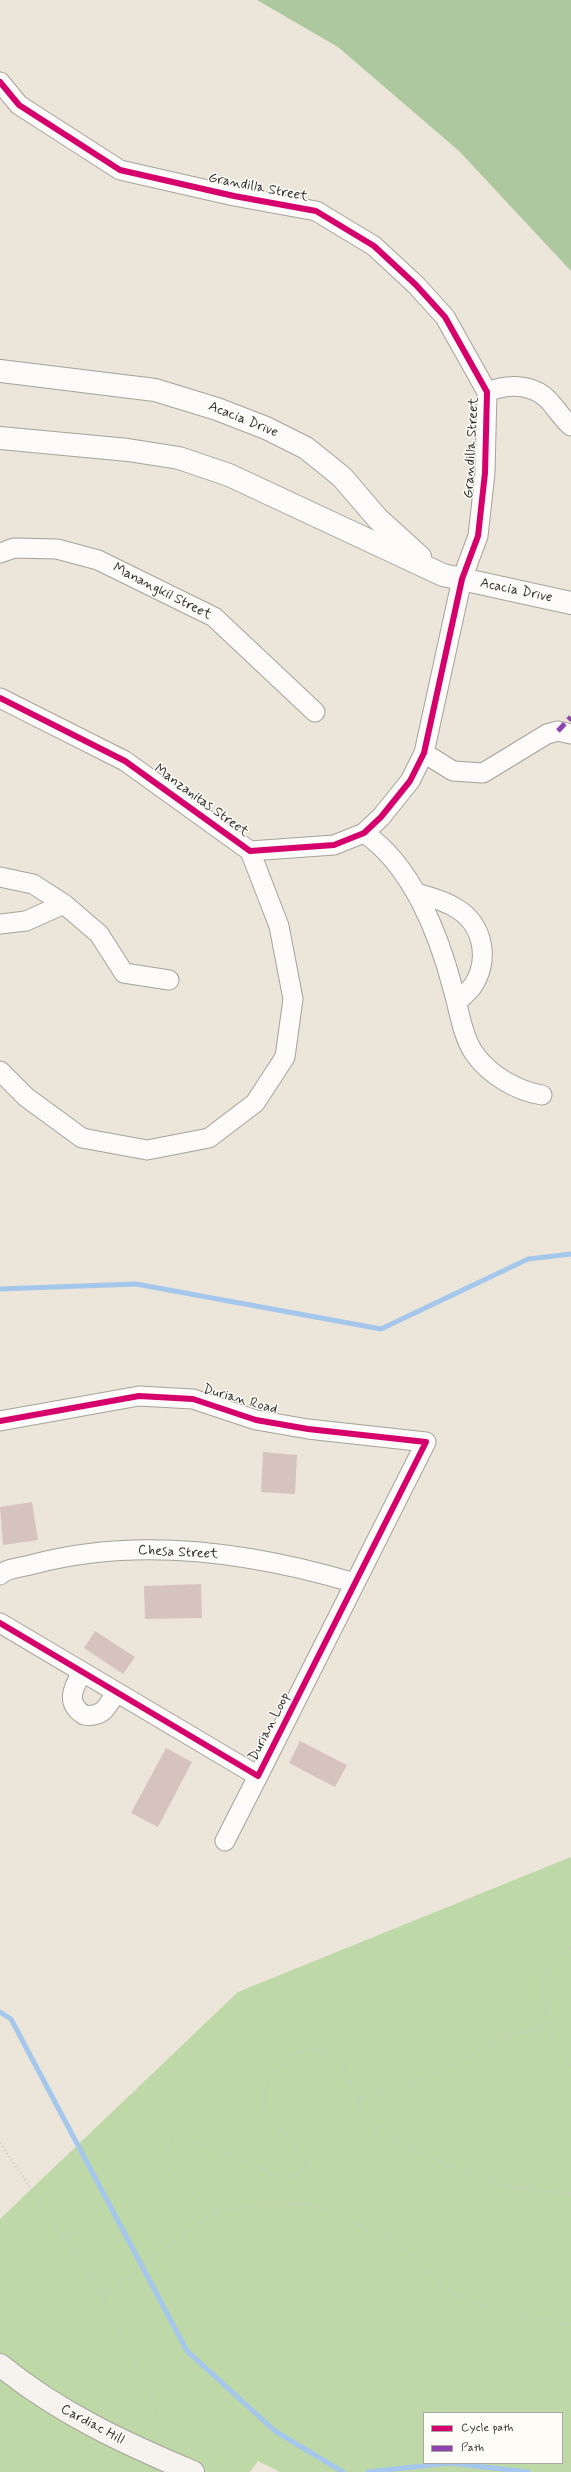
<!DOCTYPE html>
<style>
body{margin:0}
#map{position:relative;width:571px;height:2472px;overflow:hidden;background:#ece5d9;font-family:Mynerve,sans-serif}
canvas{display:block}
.legend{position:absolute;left:423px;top:2412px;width:140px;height:52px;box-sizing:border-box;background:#fdfcf7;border:1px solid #a9a8a5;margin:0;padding:5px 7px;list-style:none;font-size:12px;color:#2b2b2b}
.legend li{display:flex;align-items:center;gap:8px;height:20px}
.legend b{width:20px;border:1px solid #a9a8a5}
</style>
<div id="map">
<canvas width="571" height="2472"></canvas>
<ul class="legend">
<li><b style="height:5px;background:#d6006c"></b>Cycle path</li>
<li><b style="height:5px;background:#8e44ad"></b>Path</li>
</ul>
</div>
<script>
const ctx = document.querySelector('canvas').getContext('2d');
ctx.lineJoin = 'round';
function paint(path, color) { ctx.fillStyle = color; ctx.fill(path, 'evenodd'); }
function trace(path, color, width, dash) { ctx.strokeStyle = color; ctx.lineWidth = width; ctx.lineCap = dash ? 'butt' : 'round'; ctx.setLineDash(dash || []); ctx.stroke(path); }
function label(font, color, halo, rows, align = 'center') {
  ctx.font = font + ' Mynerve,sans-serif'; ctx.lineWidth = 3; ctx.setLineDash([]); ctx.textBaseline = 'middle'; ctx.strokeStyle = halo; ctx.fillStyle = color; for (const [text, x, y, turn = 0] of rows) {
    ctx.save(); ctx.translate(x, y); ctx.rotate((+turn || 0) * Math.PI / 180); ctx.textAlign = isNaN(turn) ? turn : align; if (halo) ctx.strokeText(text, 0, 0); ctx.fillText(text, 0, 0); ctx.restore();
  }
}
const green = new Path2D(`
 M571,1857V2472H280L258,2461L250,2472H0V2219L238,1992ZM424,2413H562V2463H424Z`);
const forest = new Path2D(`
 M257,0H571V271L459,151L338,47Z`);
const stream = new Path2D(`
 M0,1289L136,1284L381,1329L528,1259L571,1254
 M0,2012L11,2019L187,2351L275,2431L343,2472
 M368,2472L449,2463L528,2472`);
const building = new Path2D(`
 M263,1452L297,1455L295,1494L261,1492Z
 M32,1502L38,1540L3,1545L0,1507Z
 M201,1584L202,1618L145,1619L144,1586Z
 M95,1631L135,1657L123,1674L84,1648Z
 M300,1741L347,1765L335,1787L289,1763Z
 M166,1748L192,1762L158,1827L131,1813Z`);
const path = new Path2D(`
 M571,1948L550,1960L542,1985L547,2023L559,2048L571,2065
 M358,2099L395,2089L456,2064L499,2036L533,2031L547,2023
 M0,2143L104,2296L156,2404L157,2425L154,2434
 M571,2194L503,2185L464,2172L378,2134L363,2118L358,2099L344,2065L329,2052L311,2049L293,2054L276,2069L265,2090L266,2109L278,2128L304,2157L306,2167L300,2173L282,2179L260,2167L190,2140L173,2139L167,2150L163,2165L216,2212L265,2204L307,2203L331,2212L391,2239L444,2288L469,2303L571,2325
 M104,2296L216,2212
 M0,2471L1,2472`);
const minor = new Path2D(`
 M0,82L19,105L120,170L234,196L316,211L374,246L416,285L445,317L487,392L485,473L478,536L462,579L424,753L410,781L381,817L364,833L334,845L250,851L125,761L0,698
 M487,392C505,385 527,383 544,396C554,404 561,418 571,426
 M0,553L14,548L57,549L98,560L214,617L315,712
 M424,753L453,771L483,773L547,734L558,731L571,734
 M364,833C412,865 439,935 453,989C459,1009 462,1035 474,1053C489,1075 517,1091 542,1095
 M0,877L33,884L64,904L99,934L124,973L169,980
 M417,893C429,897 443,900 454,907C483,922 491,960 472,987C468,992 462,997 457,1002
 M0,924L26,921L64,904
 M0,1071L26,1097L82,1138L147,1150L209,1138L255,1103L285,1057L293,999L279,926L250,851
 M0,1421L139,1396L193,1399L256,1420L308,1429L426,1442L258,1776L0,1623
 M0,1575C6,1568 25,1567 34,1564C139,1536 254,1553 355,1583
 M82,1672C73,1688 65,1703 84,1715C103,1718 108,1706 116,1692
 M225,1841L258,1776`);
const tertiary = new Path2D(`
 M0,371L155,390L217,409L266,428L306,448L342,477L378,519L420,557
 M0,438L128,450L179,458L229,475L443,575L571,603`);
const secondary = new Path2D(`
 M0,2365C59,2413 124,2443 193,2472`);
const quiet = new Path2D(`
 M558,731L571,717`);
const cycleway = new Path2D(`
 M0,82L19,105L120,170L234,196L316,211L374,246L416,285L445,317L487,392L485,473L478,536L462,579L424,753L410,781L381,817L364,833L334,845L250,851L125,761L0,698
 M0,1421L139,1396L193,1399L256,1420L308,1429L426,1442L258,1776L0,1623`);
const streetNames = [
 ["Grandilla Street",258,188,11],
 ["Acacia Drive",243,420,22],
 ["Grandilla Street",472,448,-87],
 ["Acacia Drive",516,591,12],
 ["Manangkil Street",162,592,27],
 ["Manzanitas Street",201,801,36],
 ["Durian Road",240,1400,16],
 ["Chesa Street",178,1553,3],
 ["Durian Loop",270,1727,-63],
 ["Cardiac Hill",92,2425,28]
];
paint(green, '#bed8a7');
paint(forest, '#adc89e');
trace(stream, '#a4c7eb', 5);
paint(building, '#d7c3be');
trace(minor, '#a6a29b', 21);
trace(tertiary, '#a6a29b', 24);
trace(secondary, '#a6a29b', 24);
trace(path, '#cac9c6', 2.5, [1, 3]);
trace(minor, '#fcfbf9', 19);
trace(tertiary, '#fcfbf9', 22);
trace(secondary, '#f6f3ee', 22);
trace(quiet, '#8e44ad', 5, [10, 5]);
trace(cycleway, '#d6006c', 6);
label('14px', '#2b2b2b', '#fdfcf7', streetNames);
</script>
